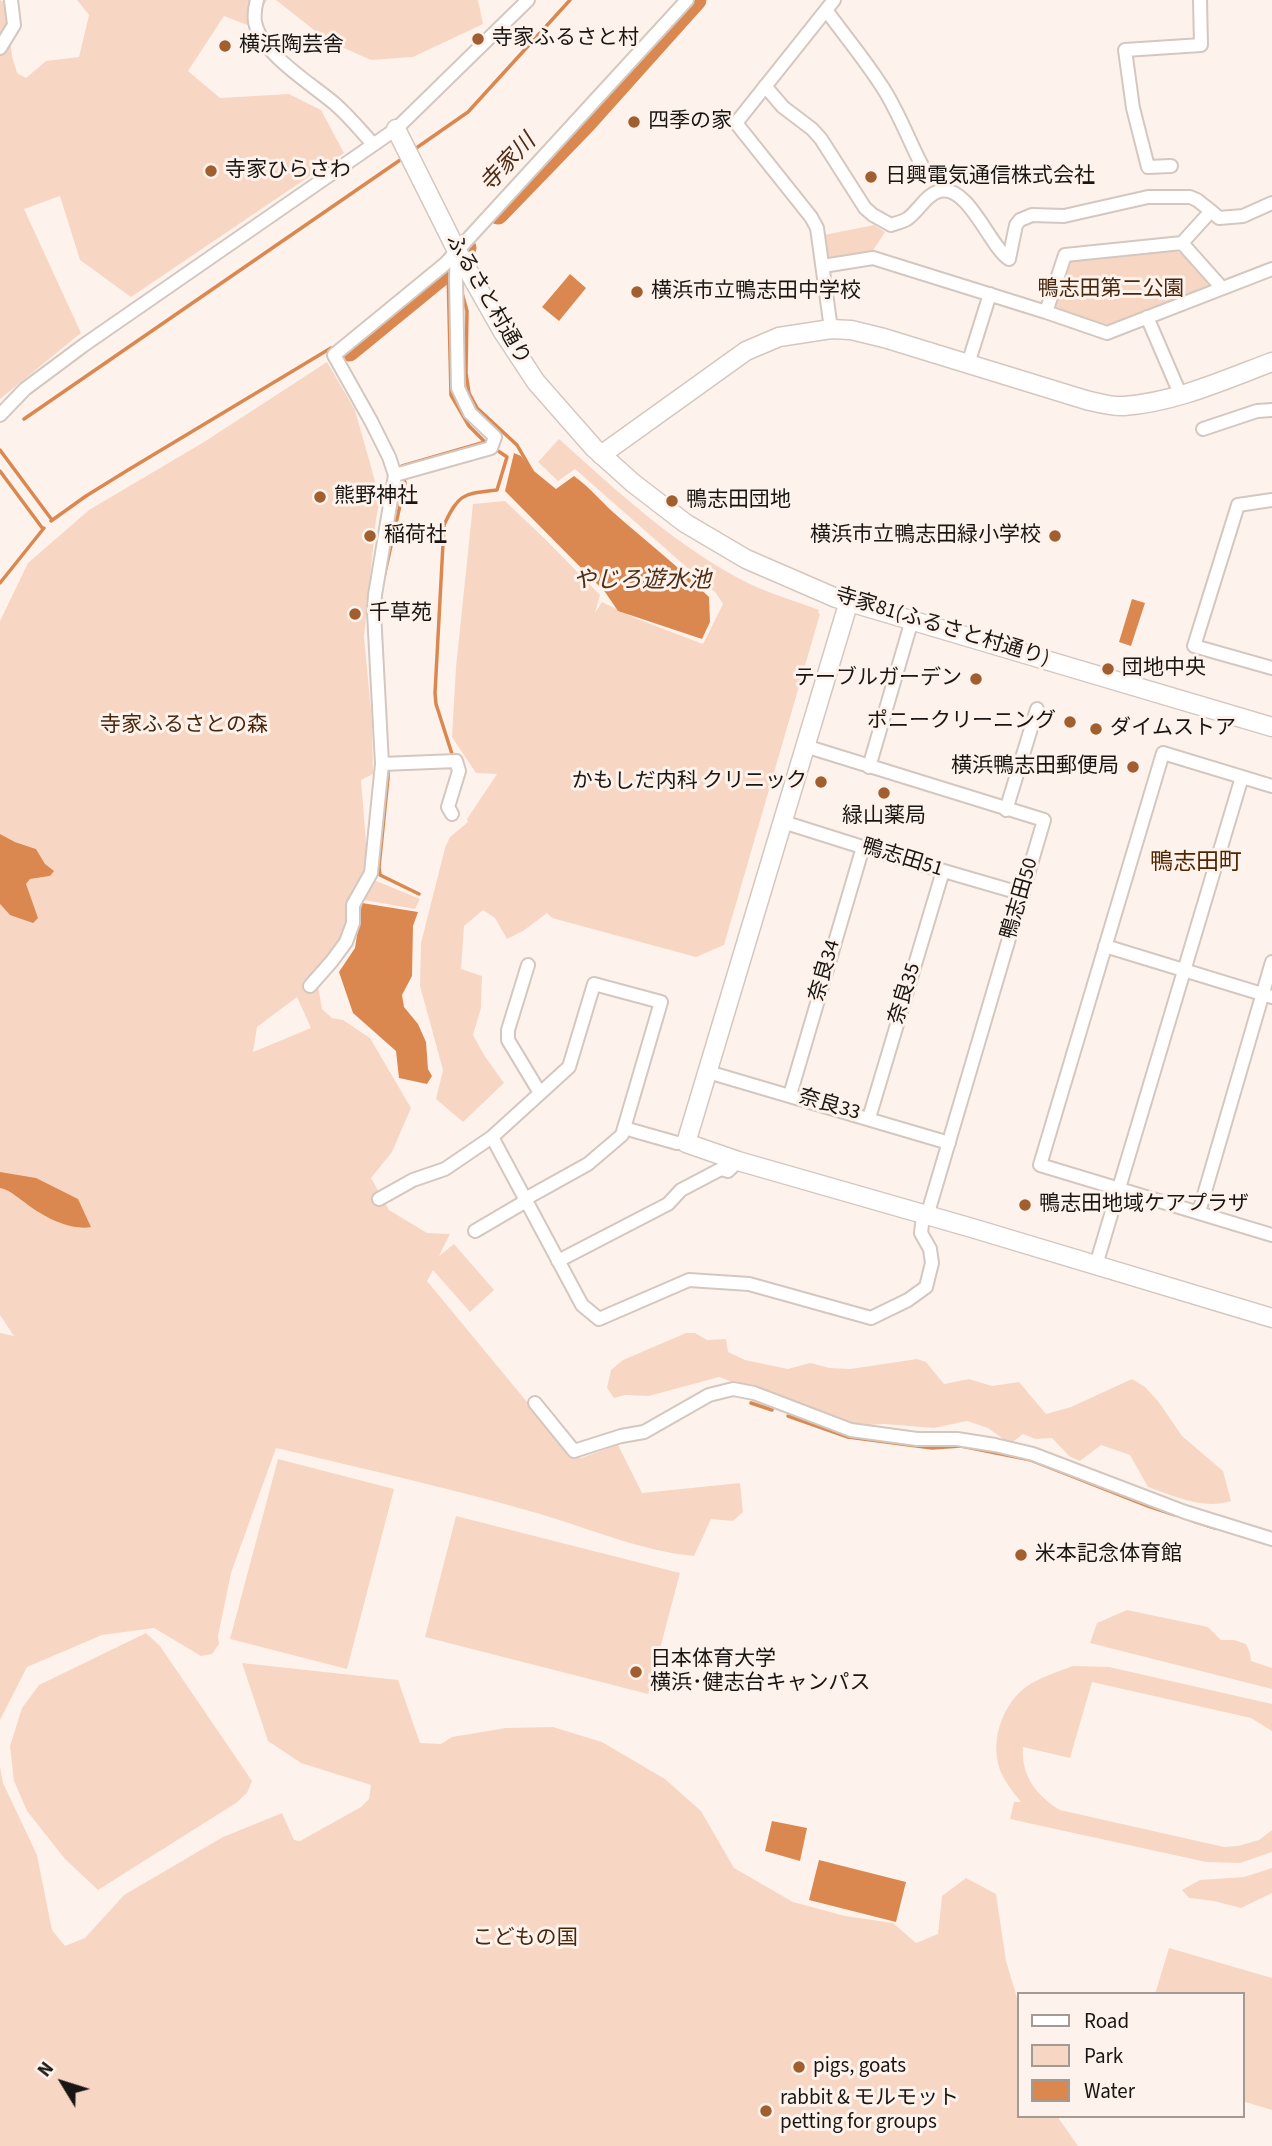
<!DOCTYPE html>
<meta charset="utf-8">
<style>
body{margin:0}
#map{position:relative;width:1272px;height:2146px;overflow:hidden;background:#fef3ec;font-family:"Source Sans 3",sans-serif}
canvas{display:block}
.legend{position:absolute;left:1017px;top:1992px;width:228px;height:126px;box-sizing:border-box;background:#fef3ec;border:2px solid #a29a95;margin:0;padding:9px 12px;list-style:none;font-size:21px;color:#191512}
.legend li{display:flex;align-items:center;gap:14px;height:35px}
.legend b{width:35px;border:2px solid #a29a95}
.north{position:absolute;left:28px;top:2048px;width:70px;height:70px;-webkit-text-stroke:5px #fef3ec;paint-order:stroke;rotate:308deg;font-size:19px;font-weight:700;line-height:28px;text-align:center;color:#191512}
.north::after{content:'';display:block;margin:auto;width:24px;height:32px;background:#191512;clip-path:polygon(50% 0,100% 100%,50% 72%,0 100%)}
</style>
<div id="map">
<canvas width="1272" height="2146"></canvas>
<ul class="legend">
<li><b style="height:9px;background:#fff"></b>Road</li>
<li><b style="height:19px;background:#f7d7c3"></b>Park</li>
<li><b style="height:19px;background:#da8850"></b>Water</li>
</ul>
<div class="north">N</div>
</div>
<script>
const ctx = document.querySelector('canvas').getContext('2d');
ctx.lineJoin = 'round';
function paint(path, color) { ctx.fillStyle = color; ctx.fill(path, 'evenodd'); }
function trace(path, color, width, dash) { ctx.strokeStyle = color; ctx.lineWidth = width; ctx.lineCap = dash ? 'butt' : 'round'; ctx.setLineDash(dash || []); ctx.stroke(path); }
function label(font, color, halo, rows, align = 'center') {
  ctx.font = font + ' "Source Sans 3","Noto Sans JP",sans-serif'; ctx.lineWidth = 6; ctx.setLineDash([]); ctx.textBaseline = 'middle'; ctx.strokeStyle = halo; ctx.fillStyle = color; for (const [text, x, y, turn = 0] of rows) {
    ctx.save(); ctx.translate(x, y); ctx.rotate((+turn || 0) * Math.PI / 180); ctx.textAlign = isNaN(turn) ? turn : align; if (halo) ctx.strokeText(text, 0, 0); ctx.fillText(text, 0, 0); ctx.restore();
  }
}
const green = new Path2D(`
 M0,0L6,3L12,56L17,73L26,78L46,61L79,57L89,15L77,0H267L250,26L224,16L188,71L220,98L289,94L321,110L344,153L131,297L80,260L60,196L24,209L81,333L0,399Z
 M276,0H478L483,24L413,57L371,60L328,41Z
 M874,225L885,232L872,252L832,260L826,255L824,235Z
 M1172,250L1182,253L1209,284L1208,289L1108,328L1058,311L1054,304L1068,264L1072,261Z
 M327,362L355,410L380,499L376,519L364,637L372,721L373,774L361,780L368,867L348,949L316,974L322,1009L332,1018L343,1020L370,1038L411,1108L392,1152L371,1178L389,1210L427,1233L450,1234L439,1256L454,1244L494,1290L470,1312L433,1270L427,1281L561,1443L581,1458L618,1445L642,1493L740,1483L743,1512L733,1521L711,1519L694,1556C641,1551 591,1529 540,1514C453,1489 365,1469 276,1448L231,1573L218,1636L219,1644L212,1654L201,1656L154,1628L102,1635L27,1667L0,1720V1333L14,1336L0,1315V1188C10,1190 16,1197 25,1203C43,1215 62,1223 83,1229L0,1172V904L10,915L28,893L26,884L30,879L50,876L36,849L15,842L0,834V621L28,563L89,510L204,442ZM297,997L311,1028L253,1052L257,1027Z
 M559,439C617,491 678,548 748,583C770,594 796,601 819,610L818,613L820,614L724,945L696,957L552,918L547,913L523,931L507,939L495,918L483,910L464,926L461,969L482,976L481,1008L473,1035L484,1055L504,1083L463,1122L436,1099L443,1070L420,986L421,943L445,848L450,837L468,822L467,819L497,774L476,773L452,737L456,667L473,504L505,501L545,539L600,595L595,613L602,602L635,618L703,644L723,604L716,593L575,469L558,481L538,462Z
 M374,880L420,899L415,909L364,900Z
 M686,1333H695L707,1340L726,1339L728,1352L745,1360L788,1369L810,1363L830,1368L850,1369L917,1359L926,1362L944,1384L969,1379L992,1386L1019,1382L1046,1414L1071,1407L1132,1379L1145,1387L1158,1401L1182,1436L1223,1471L1231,1501C1204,1510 1174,1496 1148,1487L1130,1455L1101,1445L1080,1461L1069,1456L1052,1438L1035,1439L1023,1434L1010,1444L988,1428L967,1421L934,1428L884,1424L851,1426L719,1377L649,1396L625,1395L614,1398L607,1388L611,1370L623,1360Z
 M278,1459L394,1489L347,1669L230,1639Z
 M456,1516L680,1573L648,1694L425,1637Z
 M1127,1610L1208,1627L1221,1640H1234L1246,1644L1250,1653L1251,1661L1272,1668V1689L1090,1643L1097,1623Z
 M146,1633L160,1646L252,1781L247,1793L236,1803L98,1890L65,1859L27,1811L14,1781L10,1746L22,1708L39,1685Z
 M242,1663L398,1680L420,1743L441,1744L452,1737L506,1728L553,1727L602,1742L665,1779L701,1811L734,1868L793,1902L845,1916L893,1923L916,1943L938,1934L942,1896L966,1878L996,1894L1006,1961L1018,2001V2116H1057L1078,2146H0V1767L3,1783L37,1855L52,1930L65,1946L85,1938L124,1895L223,1837L282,1813L294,1840L300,1841L361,1807L369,1799L371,1785L301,1763L268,1741Z
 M1073,1666L1109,1667L1272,1704V1731L1251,1718L1092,1682L1070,1758L1023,1747C1021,1776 1036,1795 1060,1810L1224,1847L1238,1846L1259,1840L1272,1830V1852L1240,1863L1206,1862L1010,1819L1014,1802H1021C1013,1792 1005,1782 1000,1770C989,1739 1004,1699 1032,1683C1045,1676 1059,1671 1073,1666Z
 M1272,1868V1893L1241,1908L1214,1901L1189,1898L1182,1890L1200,1880L1244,1877Z
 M1169,1948L1272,1978V2110L1242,2101V1994H1155Z`);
const water = new Path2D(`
 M570,274L586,288L559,321L542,307Z
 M514,453L521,456L529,467L556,489L574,476C589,487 600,500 614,513C646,541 679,567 709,597L710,622L702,639L618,611L605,592L505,491Z
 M1132,599L1145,603L1131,646L1119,642Z
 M0,834L15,842L36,849L45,864L54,871L50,876L30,879L26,884L38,918L33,923L10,915L0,904Z
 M362,903L418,912L413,926L412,976L402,995L404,1007L418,1024L426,1042L428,1069L432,1076L427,1084L399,1078L396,1051L353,1013L339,972L355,948Z
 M0,1172L36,1178L78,1199L91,1227C68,1231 41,1215 24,1202C15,1196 10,1190 0,1188Z
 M772,1821L807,1828L800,1861L765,1851Z
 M819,1860L906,1882L896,1922L809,1900Z`);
const stream = new Path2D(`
 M412,151L468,112L570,0
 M448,270L451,395L469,426L485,442L507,457L497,490C463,494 459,493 444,525L435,693L436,704L452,754
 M462,293L467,311L466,373L469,393L477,408L517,445L532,471
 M24,419L403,158
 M0,450L52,520
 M0,471L43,529
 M51,521L86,496L128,470L331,348
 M384,577L405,483L402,466L485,442
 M0,583L44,528
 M388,767V778L379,867L380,875L419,894
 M751,1403L772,1410
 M788,1416L848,1437L932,1448L961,1446L1031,1460L1148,1506L1175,1515
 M1193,1521L1215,1528`);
const river = new Path2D(`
 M498,214L585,124L696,0
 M349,351L448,270L466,248`);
const street = new Path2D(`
 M257,0C255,7 254,15 255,22C261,54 312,84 335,104C349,116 361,131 373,144
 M826,10C845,36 866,61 883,88C901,116 911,147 927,175
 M0,48L14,25L11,0
 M765,86L783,107L812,129L821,139L865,208L873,215L891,225C896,223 902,222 907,219C918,212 926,194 940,191C968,184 990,247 1009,259L1016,225L1020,220L1032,215L1064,216L1148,197H1190L1197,200L1211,211L1182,243
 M1171,166L1148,167L1133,108L1125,50L1201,45L1200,0
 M1211,211L1219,218L1243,216L1272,203
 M823,266L873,258L1046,312L1107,333L1272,269
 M1046,312L1065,255L1182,243L1222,288
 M1147,317L1181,396
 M831,329L817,228L811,217L736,123L834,0
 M968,364L990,294
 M0,415L25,389L84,345L396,129L528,0
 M1203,429L1257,411L1272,410
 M395,475L491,448L495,437L470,413L458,388L456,278L457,251
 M1272,500L1238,505L1194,646L1272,668
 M805,746L1044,820L927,1216
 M382,764L456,761L459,771L448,807L452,814
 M869,767L912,620
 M1272,786L1163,753L1040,1165L1272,1235
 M1006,810L1037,709
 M783,822L875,851L1023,894
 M1105,946L1272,997
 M528,965L508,1030V1040L540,1093
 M310,986L332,961L346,942L353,923V905L371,873L382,764L374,612L375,595L395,475L389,457L371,421L334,355L445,264L687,0
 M708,1072L949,1143
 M790,1095L863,847
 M869,1118L943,871
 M624,1128L677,1143H686
 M492,1137L582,1305L599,1319L689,1280L749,1284L871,1318L908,1300L926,1287L932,1263L930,1249L921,1233L923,1215
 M379,1199L413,1180L445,1169L492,1137L569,1067L594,984L661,1002L622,1135L588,1164L525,1199L521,1204L475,1231
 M1199,1212L1272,962
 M558,1261L668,1204L681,1190L721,1169L728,1171L738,1161
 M1096,1265L1242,777
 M535,1403L574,1451L621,1436L644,1432L709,1395L733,1389L754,1393L851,1430L917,1439H957L995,1445L1033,1454L1185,1512L1272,1539`);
const secondary = new Path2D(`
 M396,129L457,251L503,332L536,382L594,448L633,483L685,523L746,559L836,598L1272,727
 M601,455L746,351L779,337L831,329L851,330L884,338L1086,400C1099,403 1112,407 1124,406C1176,402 1224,380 1272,362
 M849,601L686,1143L738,1161L972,1228L1272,1318`);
const markers = [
 [478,39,7,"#a15e2e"],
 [225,46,7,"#a15e2e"],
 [634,122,7,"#a15e2e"],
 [211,171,7,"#a15e2e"],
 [871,177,7,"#a15e2e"],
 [637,292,7,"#a15e2e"],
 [320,497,7,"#a15e2e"],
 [672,501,7,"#a15e2e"],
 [370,536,7,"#a15e2e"],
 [1055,536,7,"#a15e2e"],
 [355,614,7,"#a15e2e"],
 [1108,669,7,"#a15e2e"],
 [976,679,7,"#a15e2e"],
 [1070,722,7,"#a15e2e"],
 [1096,729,7,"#a15e2e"],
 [1133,767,7,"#a15e2e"],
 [821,782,7,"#a15e2e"],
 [884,793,7,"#a15e2e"],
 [1025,1205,7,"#a15e2e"],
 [1021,1555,7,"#a15e2e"],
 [636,1672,7,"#a15e2e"],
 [799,2067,7,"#a15e2e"],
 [766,2111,7,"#a15e2e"]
];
const poiNames = [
 ["寺家ふるさと村",492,39],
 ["横浜陶芸舎",239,46],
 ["四季の家",648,122],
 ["寺家ひらさわ",225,171],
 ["日興電気通信株式会社",885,177],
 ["横浜市立鴨志田中学校",651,292],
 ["熊野神社",334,497],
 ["鴨志田団地",686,501],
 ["稲荷社",384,536],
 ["横浜市立鴨志田緑小学校",1041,536,"right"],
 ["千草苑",369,614],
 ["団地中央",1122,669],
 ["テーブルガーデン",962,679,"right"],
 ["ポニークリーニング",1056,722,"right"],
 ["ダイムストア",1110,729],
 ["横浜鴨志田郵便局",1119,767,"right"],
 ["かもしだ内科 クリニック",807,782,"right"],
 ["緑山薬局",884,817,"center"],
 ["鴨志田地域ケアプラザ",1039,1205],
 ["米本記念体育館",1035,1555],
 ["日本体育大学",650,1660],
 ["横浜･健志台キャンパス",650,1684],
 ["pigs, goats",813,2067],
 ["rabbit & モルモット",780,2099],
 ["petting for groups",780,2123]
];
const parkNames = [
 ["鴨志田第二公園",1111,290],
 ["寺家ふるさとの森",184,726],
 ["こどもの国",525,1939]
];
const streetNames = [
 ["ふるさと村通り",487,300,60],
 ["寺家81(ふるさと村通り)",942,628,17],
 ["鴨志田51",902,859,17],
 ["鴨志田50",1021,899,-74],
 ["奈良34",826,971,-74],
 ["奈良35",906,994,-73],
 ["奈良33",829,1106,16]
];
const waterNames = [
 ["寺家川",509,164,-47],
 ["やじろ遊水池",642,582]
];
const neighbourhoodNames = [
 ["鴨志田町",1196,864]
];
paint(green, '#f7d7c3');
paint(water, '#da8850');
trace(stream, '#da8850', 3.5);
trace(river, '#da8850', 21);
trace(street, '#d4c7bf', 16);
trace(secondary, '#d4c7bf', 21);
trace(street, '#fff', 12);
trace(secondary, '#fff', 18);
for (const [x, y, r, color] of markers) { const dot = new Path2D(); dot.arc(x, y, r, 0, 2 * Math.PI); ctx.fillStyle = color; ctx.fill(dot); trace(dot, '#fef3ec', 2.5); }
label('21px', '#191512', '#fef3ec', poiNames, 'left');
label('21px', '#48270f', '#fef3ec', parkNames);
label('21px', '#191512', '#fef3ec', streetNames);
label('italic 23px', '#4f2d16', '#fef3ec', waterNames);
label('23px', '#512500', '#fef3ec', neighbourhoodNames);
</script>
